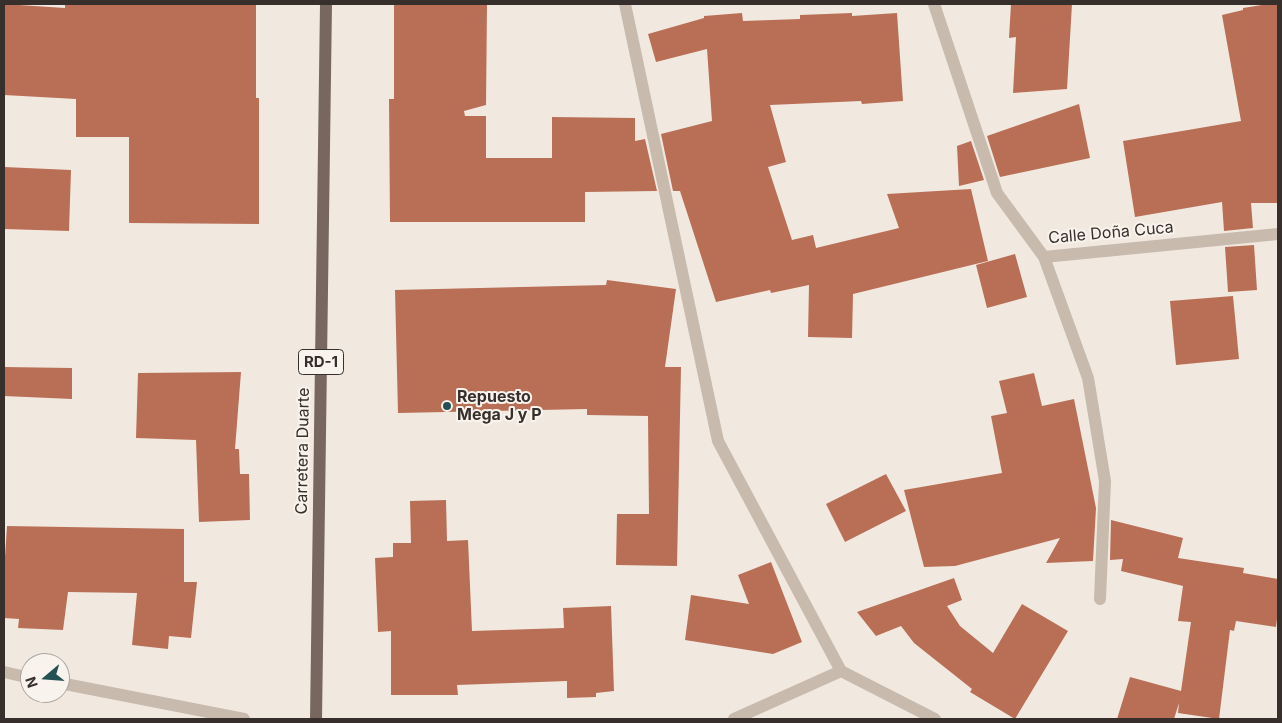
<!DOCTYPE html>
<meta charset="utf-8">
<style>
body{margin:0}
#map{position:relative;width:1282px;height:723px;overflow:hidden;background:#f1e9e0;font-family:Inter,sans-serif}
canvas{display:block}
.frame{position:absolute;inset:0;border:5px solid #372f2b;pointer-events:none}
.north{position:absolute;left:20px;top:653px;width:50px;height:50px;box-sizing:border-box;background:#f8f3ec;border:1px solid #aba59f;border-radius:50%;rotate:252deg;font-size:14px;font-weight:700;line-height:20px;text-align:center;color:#372f2b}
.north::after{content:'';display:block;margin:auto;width:18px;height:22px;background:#255154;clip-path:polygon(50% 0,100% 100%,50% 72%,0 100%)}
</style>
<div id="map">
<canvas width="1282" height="723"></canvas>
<div class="frame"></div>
<div class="north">N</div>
</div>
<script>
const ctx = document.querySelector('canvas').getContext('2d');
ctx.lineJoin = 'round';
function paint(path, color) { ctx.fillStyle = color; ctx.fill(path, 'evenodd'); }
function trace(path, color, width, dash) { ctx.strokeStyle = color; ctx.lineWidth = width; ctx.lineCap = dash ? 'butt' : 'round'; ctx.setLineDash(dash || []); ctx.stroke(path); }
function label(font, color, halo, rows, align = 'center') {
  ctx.font = font + ' Inter,sans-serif'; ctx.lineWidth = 4; ctx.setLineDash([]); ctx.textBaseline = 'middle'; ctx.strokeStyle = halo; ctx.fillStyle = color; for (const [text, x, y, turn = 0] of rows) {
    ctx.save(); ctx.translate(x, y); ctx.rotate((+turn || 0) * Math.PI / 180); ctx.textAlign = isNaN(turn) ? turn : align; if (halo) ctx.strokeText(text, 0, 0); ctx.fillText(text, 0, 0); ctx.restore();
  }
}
const building = new Path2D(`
 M4,4L65,8V4H256V98H259V224L129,223V137H76V99L4,95Z
 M394,4H487L486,105L464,111L465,116H486V158H552V117L635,118V141L645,139L657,191L585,192V222H390L389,99H394Z
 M1011,4H1072L1067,89L1013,93L1016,37L1009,38Z
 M1268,4H1278V203H1251L1253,228L1224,231L1222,202L1135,217L1123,141L1241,121L1222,15L1243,10V8Z
 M742,13L743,21L800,19V15L852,13V16L897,13L903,101L862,104L861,101L770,105L786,162L768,167L792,240L813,235L816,248L899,228L887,194L971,189L988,261L853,294L852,338L808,337L809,285L771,293L770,290L716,302L680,191H673L661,134L712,121L707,49L656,62L648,34L704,18V16Z
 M1079,104L1090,158L1000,177L987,136Z
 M971,141L984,180L959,186L957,146Z
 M4,167L71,170L69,231L4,229Z
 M1254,245L1257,290L1228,292L1225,247Z
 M1015,254L1027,297L987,308L976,265Z
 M607,280L676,289L665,367H681L677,566L616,565L617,514H649L648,416L587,415V409L398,413L395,290L606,285Z
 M1233,296L1239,359L1176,365L1170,301Z
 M4,367L72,368V399L4,396Z
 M241,372L235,449H239L240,474H249L250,520L199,522L196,440L136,438L138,373Z
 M1034,373L1042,406L1074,399L1096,508L1093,561L1046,563L1060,538L955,566L924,567L904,490L1002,473L991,416L1007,413L999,381Z
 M886,474L906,511L845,542L826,504Z
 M446,500L447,541L468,540L472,631L564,628L563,608L611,606L614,691L596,693V697L567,698V681L457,685L458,695H391V631L378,632L375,558L393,557V543H411L410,501Z
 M1111,520L1183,538L1178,558L1244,568L1243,573L1278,579V611L1276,627L1236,621L1234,631L1230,630L1219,719L1178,713L1179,703L1174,719H1117L1130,677L1181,691L1191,622L1178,621L1183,586L1121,571L1123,559L1110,560Z
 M7,526L184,529V582H197L191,638L169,636L168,649L132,645L137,593L68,592L63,630L18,628L19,619L4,618V572Z
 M771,562L802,642L773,654L685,640L691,595L749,604L738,575Z
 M954,578L962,600L947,606L960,626L993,653L1022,604L1068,631L1015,719L970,692L972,689L914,643L901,626L876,636L857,612Z`);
const minor = new Path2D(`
 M625,4L718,441L841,671L935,719
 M934,4L997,193L1044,257L1278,234
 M1044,257L1088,378L1105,481L1100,599
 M4,672L30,678
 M60,683L244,719
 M734,719L841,671`);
const primary = new Path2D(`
 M316,719L326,4`);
const markers = [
 [447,406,5,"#255154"]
];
const shields = [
 [321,362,45]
];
const shieldNames = [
 ["RD-1",321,362]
];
const streetNames = [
 ["Calle Doña Cuca",1111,233,-5],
 ["Carretera Duarte",303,451,-89]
];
const poiNames = [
 ["Repuesto",457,397],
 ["Mega J y P",457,415]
];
paint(building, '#b96f56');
trace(minor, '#c8baad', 12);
trace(primary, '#77675e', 12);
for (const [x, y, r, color] of markers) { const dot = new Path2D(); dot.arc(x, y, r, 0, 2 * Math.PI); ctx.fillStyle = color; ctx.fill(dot); trace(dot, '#f8f3ec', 2); }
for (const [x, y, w] of shields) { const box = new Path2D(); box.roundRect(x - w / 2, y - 12.5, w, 25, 4); ctx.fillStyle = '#f8f3ec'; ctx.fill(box); trace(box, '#372f2b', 1); }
label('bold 15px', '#372f2b', null, shieldNames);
label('16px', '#372f2b', '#f8f3ec', streetNames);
label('bold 16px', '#372f2b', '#f8f3ec', poiNames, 'left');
</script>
